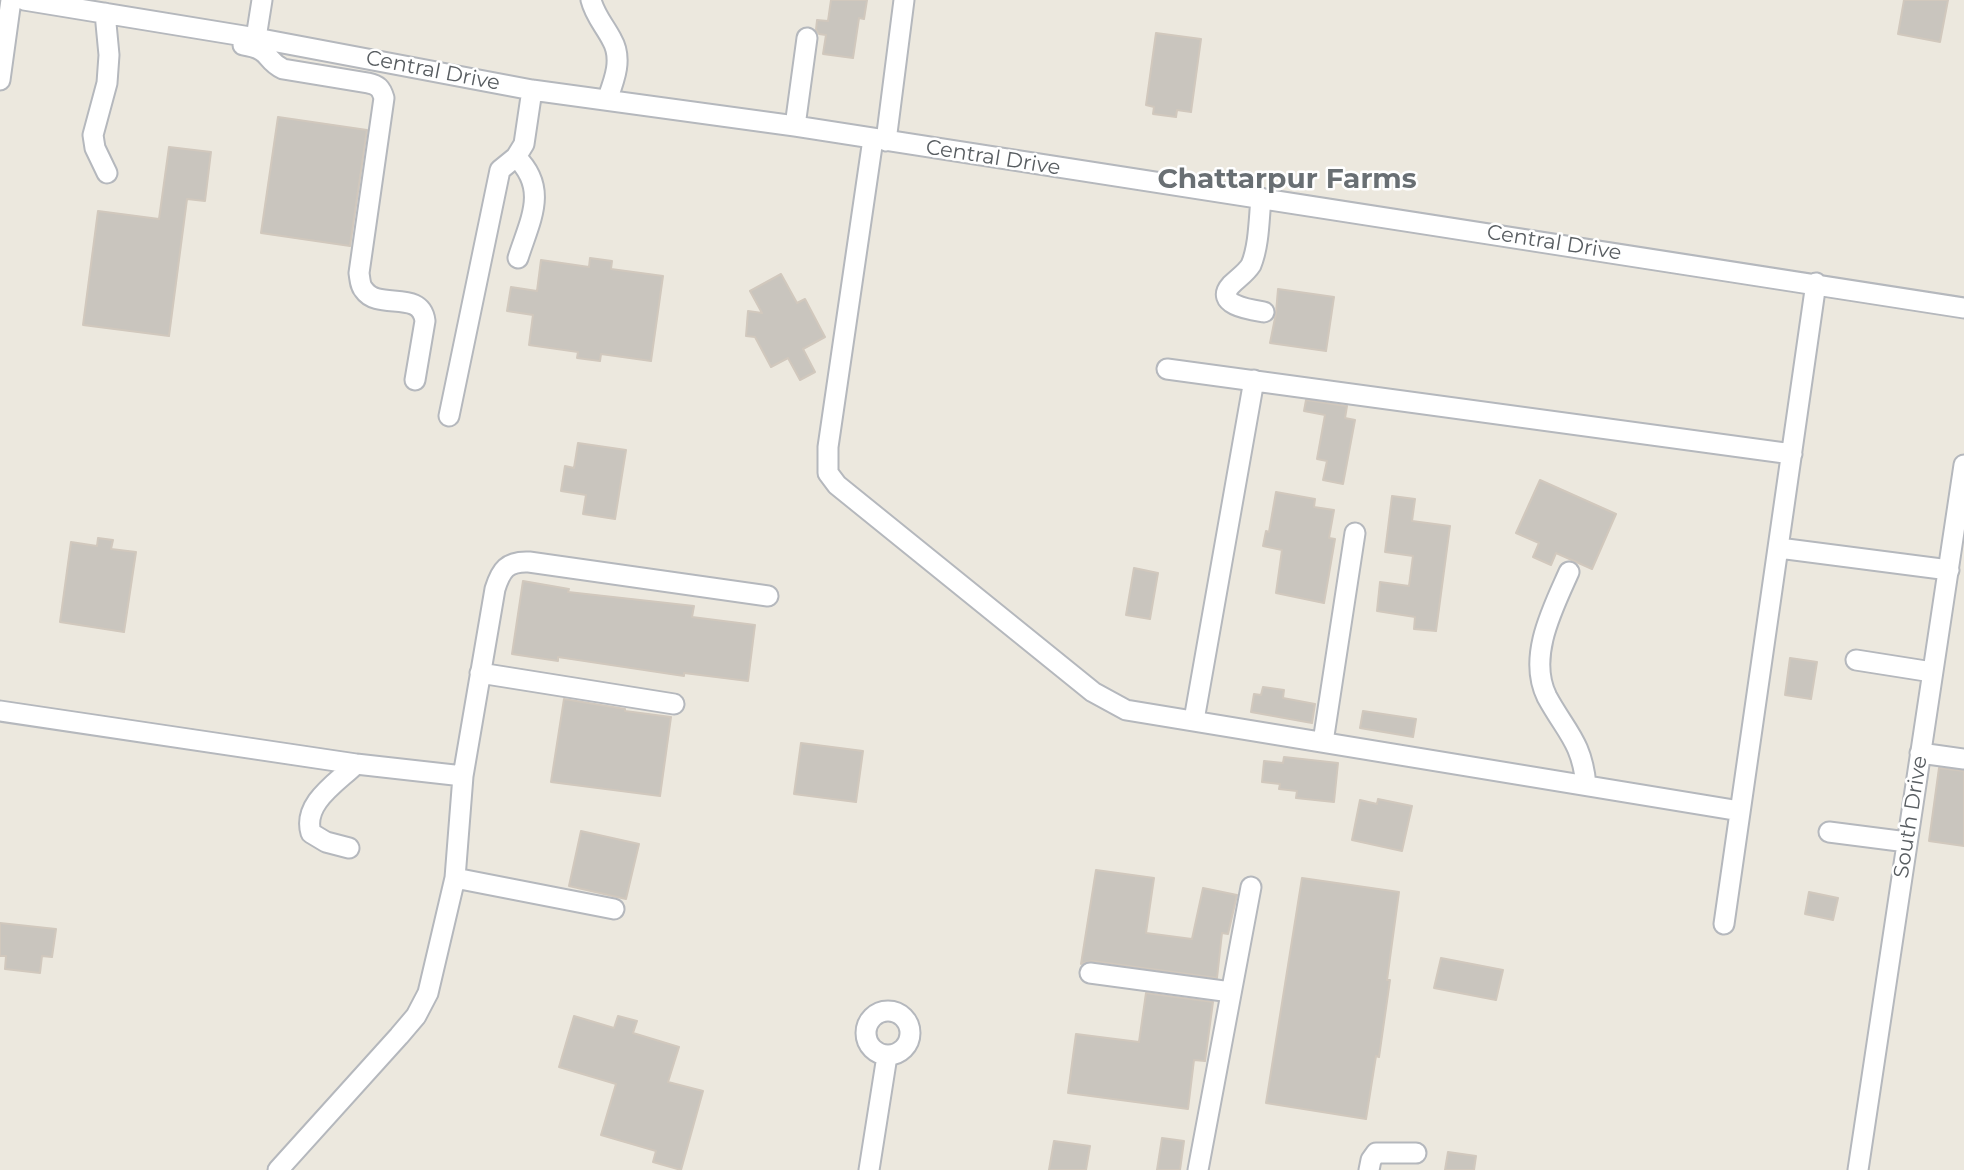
<!DOCTYPE html>
<style>
body{margin:0}
canvas{display:block;background:#ece8de}
</style>
<canvas width="1964" height="1170"></canvas>
<script>
const ctx = document.querySelector('canvas').getContext('2d');
ctx.lineJoin = 'round';
function paint(path, color) { ctx.fillStyle = color; ctx.fill(path, 'evenodd'); }
function trace(path, color, width, dash) { ctx.strokeStyle = color; ctx.lineWidth = width; ctx.lineCap = dash ? 'butt' : 'round'; ctx.setLineDash(dash || []); ctx.stroke(path); }
function label(font, color, halo, rows, align = 'center') {
  ctx.font = font + ' Montserrat,sans-serif'; ctx.lineWidth = 5; ctx.setLineDash([]); ctx.textBaseline = 'middle'; ctx.strokeStyle = halo; ctx.fillStyle = color; for (const [text, x, y, turn = 0] of rows) {
    ctx.save(); ctx.translate(x, y); ctx.rotate((+turn || 0) * Math.PI / 180); ctx.textAlign = isNaN(turn) ? turn : align; if (halo) ctx.strokeText(text, 0, 0); ctx.fillText(text, 0, 0); ctx.restore();
  }
}
const building = new Path2D(`
 M831,0H867L864,19L859,18L853,58L823,54L826,35L819,34L816,30L817,20L828,21Z
 M1904,0H1948L1940,42L1898,34Z
 M1156,33L1201,39L1191,112L1177,110L1176,117L1153,114L1154,107L1146,105Z
 M278,117L367,130L350,246L261,233Z
 M169,147L211,152L205,201L187,199L169,336L83,325L98,211L159,219Z
 M590,258L612,261L611,269L663,276L651,361L601,354L600,361L577,358L578,352L529,345L533,315L507,311L511,287L537,291L541,260L589,267Z
 M781,274L797,303L805,299L825,337L803,349L815,372L800,380L788,358L771,367L755,337L746,336L748,311L762,313L750,291Z
 M1278,289L1334,297L1326,351L1270,343L1276,313Z
 M1306,400L1347,406L1345,418L1355,420L1343,484L1323,480L1327,461L1317,459L1325,415L1304,411Z
 M578,443L626,450L615,519L583,514L586,495L561,491L565,466L574,468Z
 M1540,480L1616,514L1592,569L1556,553L1551,565L1533,557L1539,543L1516,533Z
 M1276,492L1315,499L1314,507L1334,510L1329,538L1335,539L1324,603L1276,593L1282,550L1263,546L1266,531L1269,532Z
 M1392,496L1415,499L1412,521L1450,526L1436,631L1414,629L1415,617L1377,611L1380,582L1409,586L1413,556L1385,552Z
 M98,538L113,540L111,549L136,552L124,632L60,622L71,542L97,546Z
 M1134,568L1158,573L1150,619L1126,615Z
 M523,581L569,589L568,592L694,606L692,617L755,625L748,681L684,673V676L558,657V661L512,654Z
 M1790,658L1817,662L1811,699L1785,695Z
 M1263,687L1284,690L1283,698L1315,704L1312,723L1251,712L1254,694L1261,695Z
 M564,699L625,709V711L671,717L660,796L551,782Z
 M1363,711L1416,719L1413,737L1360,728Z
 M801,743L863,751L856,802L794,794Z
 M1284,757L1338,763L1334,802L1296,798L1297,791L1279,789L1280,784L1262,782L1264,761L1283,763Z
 M1939,768L1964,771V846L1929,841Z
 M1378,799L1412,806L1402,851L1352,840L1360,800L1377,804Z
 M581,831L639,844L626,899L569,886Z
 M1096,870L1154,878L1146,933L1192,939L1203,888L1237,895L1228,934L1222,933L1217,978L1092,961L1081,964Z
 M1302,878L1399,892L1387,980H1390L1379,1057L1376,1056L1366,1119L1266,1103Z
 M1809,892L1838,898L1833,920L1805,914Z
 M0,923L56,929L52,957L42,956L40,973L5,969L6,956H0Z
 M1441,958L1503,970L1496,1000L1434,988Z
 M1146,993L1213,1002L1205,1061L1194,1060L1188,1109L1068,1093L1076,1034L1139,1042Z
 M574,1016L614,1028L618,1016L637,1021L633,1033L679,1047L668,1082L703,1091L681,1170L653,1162L656,1151L601,1135L616,1084L559,1067Z
 M1162,1138L1184,1141L1180,1170H1157Z
 M1054,1141L1090,1146L1086,1170H1049Z
 M1448,1152L1476,1156L1474,1170H1445Z`);
const street = new Path2D(`
 M24,0L256,38L532,90L795,126L1964,308
 M591,0C595,16 605,26 612,40C623,59 614,81 607,100
 M105,13L109,55L107,83L93,135L95,148L107,173
 M256,38L262,0
 M243,45C273,50 263,59 283,69L368,83C378,85 381,88 384,98L359,273C360,279 360,286 364,290C378,311 421,289 425,321L415,380
 M0,80L11,0
 M795,126L807,38
 M873,139L828,447V473L837,485L1093,692L1126,710L1740,811
 M886,141L904,0
 M516,157C549,189 530,220 518,258
 M1261,198C1259,219 1259,246 1251,265C1246,273 1238,278 1231,285C1213,305 1252,310 1264,312
 M1167,369L1792,454
 M449,416L500,170L516,157L524,144L532,90
 M1779,548L1949,570
 M1569,572C1553,608 1527,657 1547,697C1566,732 1582,742 1586,785
 M1856,660L1932,672
 M480,673L674,704
 M0,711L356,764L463,776
 M1194,720L1254,380
 M1323,742L1355,533
 M1920,753L1964,759
 M1829,832L1907,842
 M349,848L326,842L311,833C302,803 338,782 356,764
 M455,878L614,909
 M1724,924L1816,283
 M1090,973L1231,992
 M866 1033a22 22 0 1 1 44 0a22 22 0 1 1-44 0Z
 M278,1170L399,1036L416,1016L428,993L455,878L463,776L495,589C501,570 507,561 529,562L768,596
 M869,1170L887,1056
 M1198,1170L1251,887
 M1369,1170L1371,1160L1376,1153H1416
 M1858,1170L1964,465`);
const streetNames = [
 ["Central Drive",433,71,11],
 ["Central Drive",993,158,9],
 ["Central Drive",1554,243,9],
 ["South Drive",1911,817,-81]
];
const districtNames = [
 ["Chattarpur Farms",1287,180]
];
paint(building, '#c9c5be');
trace(building, '#d1c8bd', 2);
trace(street, '#b5b8bd', 23);
trace(street, '#fff', 19);
label('21px', '#585d61', '#fff', streetNames);
label('bold 28px', '#696f73', '#fff', districtNames);
</script>
